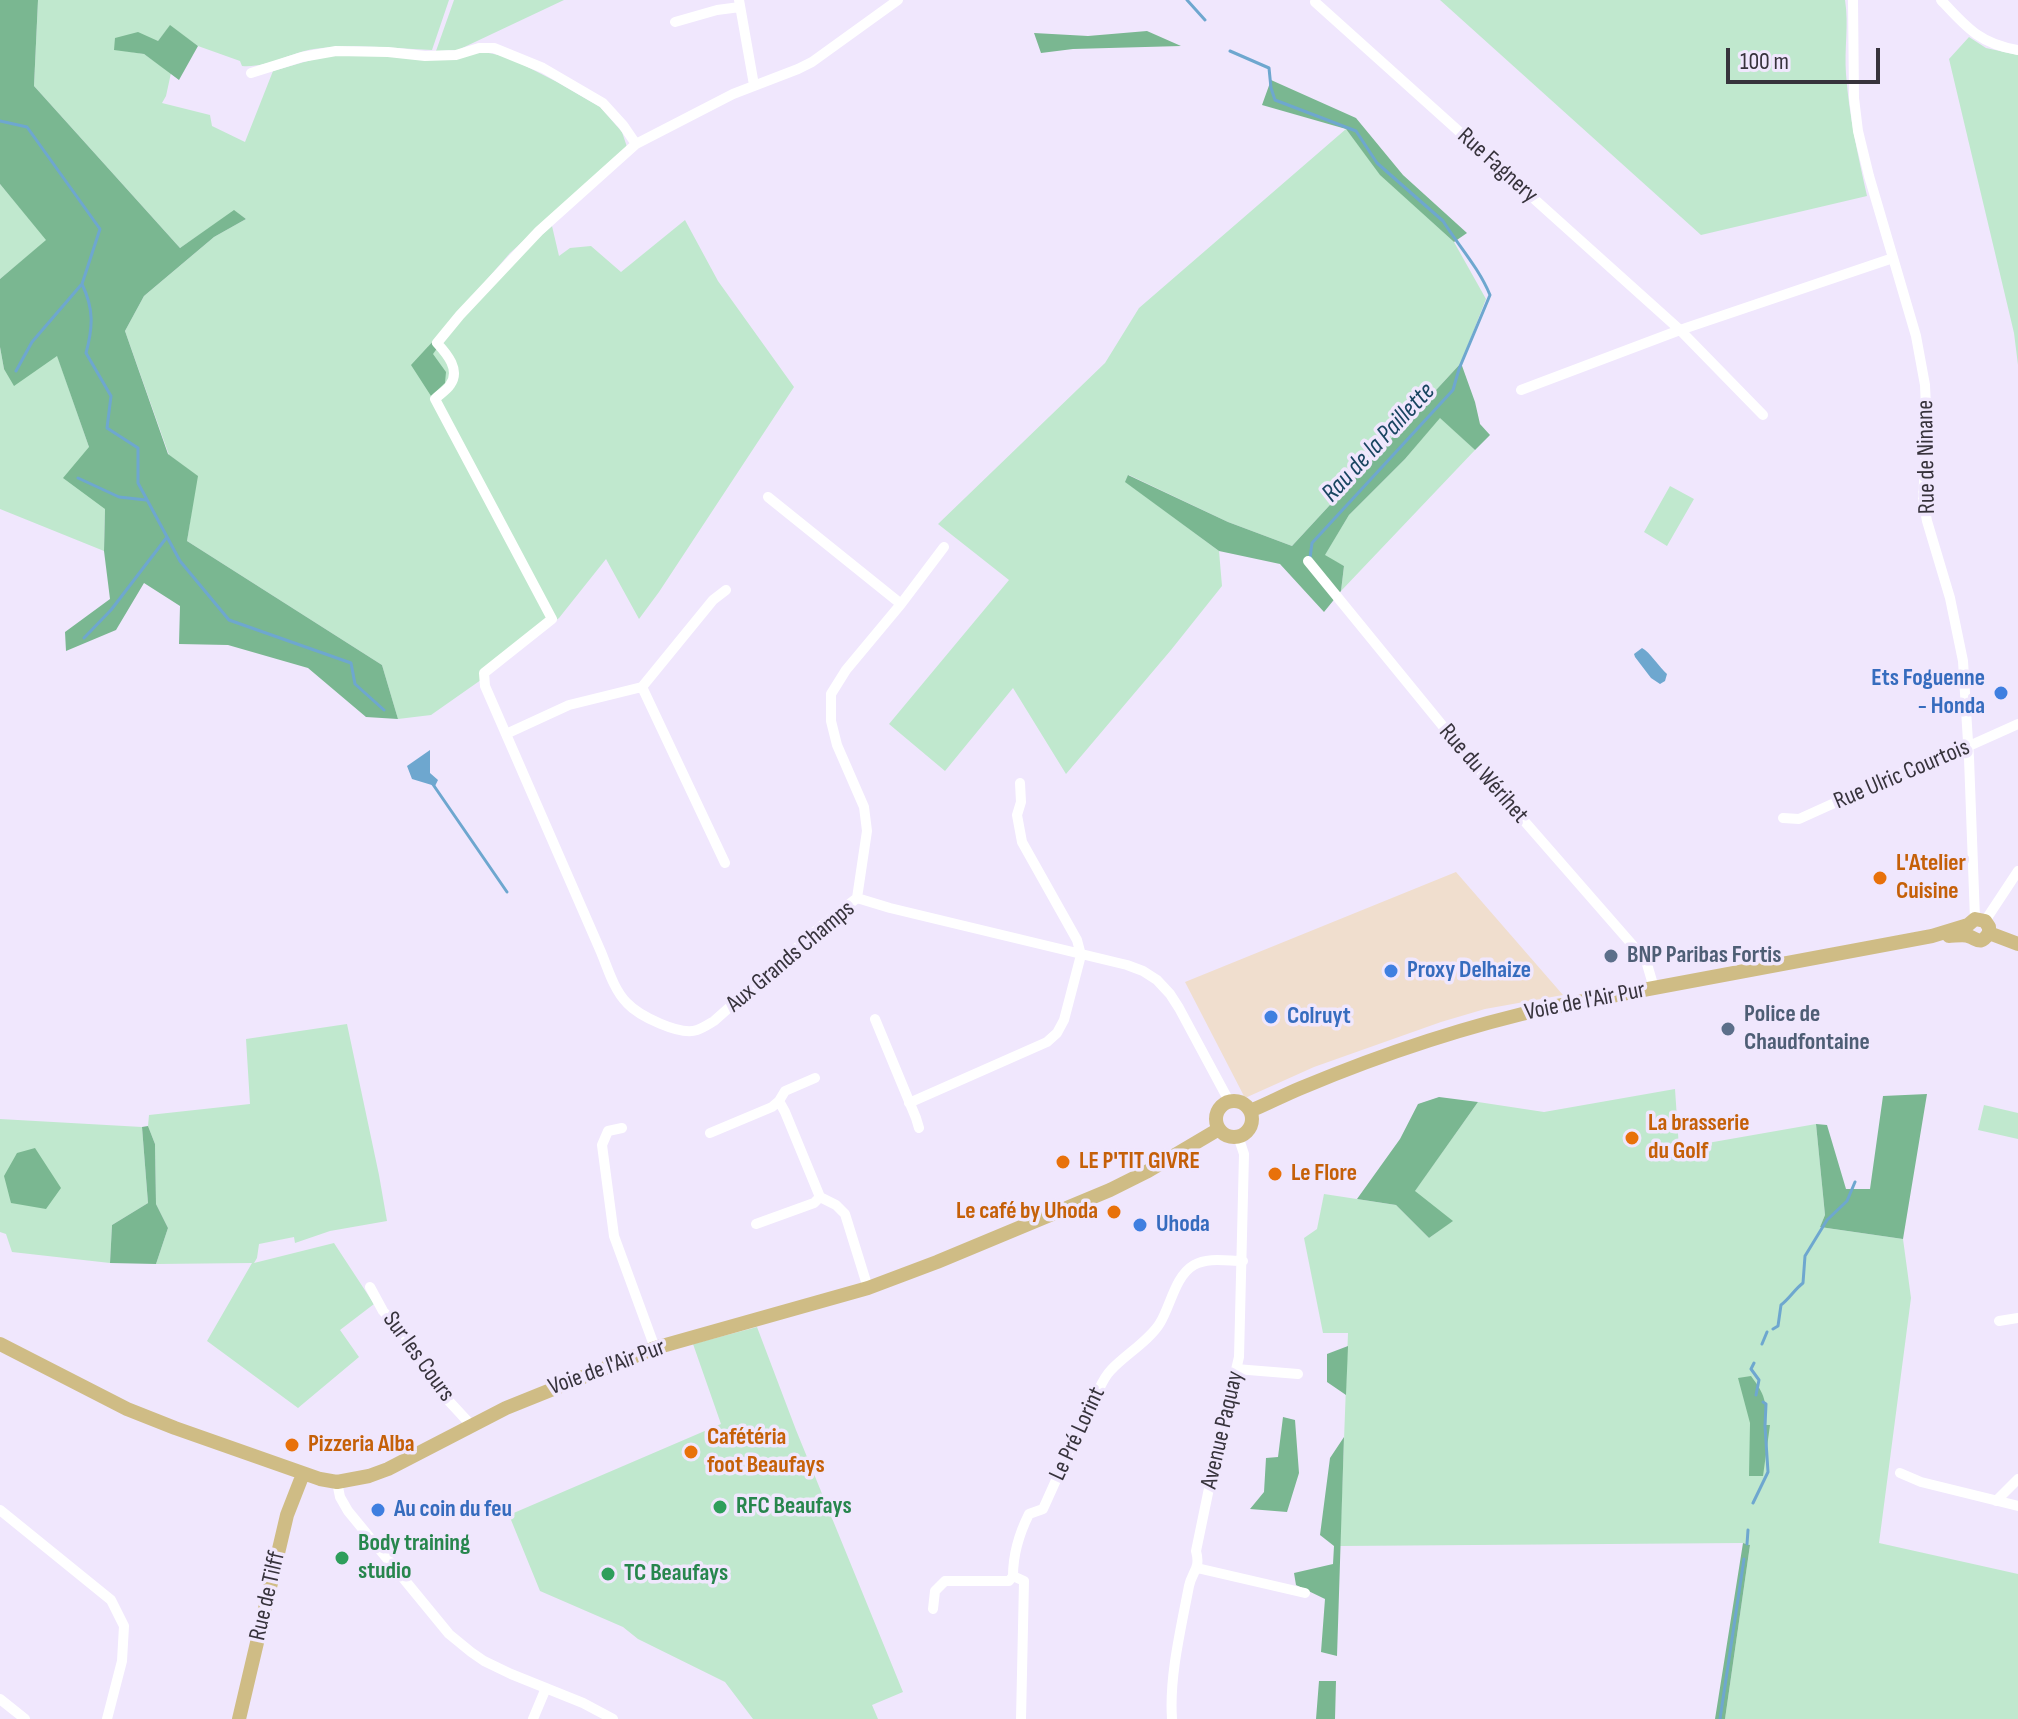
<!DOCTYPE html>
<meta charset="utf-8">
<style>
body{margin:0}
#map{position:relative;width:2018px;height:1719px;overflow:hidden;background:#f0e7fd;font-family:"Sofia Sans Condensed",sans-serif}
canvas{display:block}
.scale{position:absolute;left:1726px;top:48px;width:154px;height:36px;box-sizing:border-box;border:4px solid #37333c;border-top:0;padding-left:10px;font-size:24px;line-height:28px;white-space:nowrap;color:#37333c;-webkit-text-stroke:6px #f0e7fd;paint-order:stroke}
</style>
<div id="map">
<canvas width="2018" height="1719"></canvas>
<div class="scale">100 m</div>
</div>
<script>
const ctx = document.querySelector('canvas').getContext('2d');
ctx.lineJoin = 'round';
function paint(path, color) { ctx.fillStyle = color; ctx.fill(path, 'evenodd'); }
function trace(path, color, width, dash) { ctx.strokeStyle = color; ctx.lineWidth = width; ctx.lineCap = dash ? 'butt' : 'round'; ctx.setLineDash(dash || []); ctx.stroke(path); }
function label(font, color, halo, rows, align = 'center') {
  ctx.font = font + ' "Sofia Sans Condensed",sans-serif'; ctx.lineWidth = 7; ctx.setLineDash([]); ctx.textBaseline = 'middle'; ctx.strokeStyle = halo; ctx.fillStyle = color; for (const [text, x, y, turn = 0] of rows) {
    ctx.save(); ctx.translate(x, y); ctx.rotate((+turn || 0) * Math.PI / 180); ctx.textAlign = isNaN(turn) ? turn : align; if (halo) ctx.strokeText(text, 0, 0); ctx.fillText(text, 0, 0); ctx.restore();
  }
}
const commercial = new Path2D(`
 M1456,872L1563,995L1485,1009L1441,1022L1314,1067L1245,1098L1185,982Z`);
const green = new Path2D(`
 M38,0H449L432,50C393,48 353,43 314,49C289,53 268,68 242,66L240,61L198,46L170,26L158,41L114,49L144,54L171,73L166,96L162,103L210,115L212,126L245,142L273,71L332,54L484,52L508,57L557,82L600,107L622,132L627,147L510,253L428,347L433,353C469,307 508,264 552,226L559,256L570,248L591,246L621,272L685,220L718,281L794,387L659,592L639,619L606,559L559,618L488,675L431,715L398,719L382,665L187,541L197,476L169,455L125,331L144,296L214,237L246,219L234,211L180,248L34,86Z
 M454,0H564L458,50L436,51Z
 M1440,0H1845C1849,25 1844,49 1846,74C1849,116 1858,155 1867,196L1701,235Z
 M1969,37L1986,48L2018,55V365L2014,333L1949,59Z
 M1346,129L1381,175L1454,242L1486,299L1461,363L1292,546L1228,522L1129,475L1126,482L1219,551L1222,586L1171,650L1066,774L1013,688L945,771L889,724L1009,580L938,524L1105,363L1139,308Z
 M0,184L47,240L0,279Z
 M0,347L4,369L57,355L89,447L105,509L104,551L0,509Z
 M1440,417L1475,450L1341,591L1344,566L1324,556L1349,515L1405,459Z
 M1670,486L1694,499L1667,546L1644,532Z
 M347,1024L379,1175L387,1221L330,1231L295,1243L294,1237L259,1244L257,1258L254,1263L334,1243L374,1304L340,1330L359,1357L298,1408L207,1341L252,1263L156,1264L168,1228L156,1204L155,1144L148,1126L149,1115L250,1104L246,1039Z
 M1675,1089L1679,1148L1816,1124L1825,1215L1820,1227L1903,1239L1911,1298L1879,1543L2018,1574V1719H1725L1750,1545L1743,1543L1340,1546L1348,1333H1323L1304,1238L1317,1229L1324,1194L1396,1205L1429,1238L1452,1221L1414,1192L1478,1102L1544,1112Z
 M1984,1105L2018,1113V1139L1978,1130Z
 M0,1119L142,1127L148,1203L112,1225L110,1263L12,1252L6,1234L0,1232Z
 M757,1327L796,1430L903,1692L872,1705L878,1719H753L725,1682L638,1639L623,1627L540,1591L509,1515L721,1424L693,1344Z`);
const forest = new Path2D(`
 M0,0H38L34,86L180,248L234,210L246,219L214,237L144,296L125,331L168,454L198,476L187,541L382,665L398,719L366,717L308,668L228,645L179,644L180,606L144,583L116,630L66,651L65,632L110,599L104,551L105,509L63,478L89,447L57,356L14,386L4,369L0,347V279L46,240L0,184Z
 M170,25L198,46L179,80L144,54L114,50L115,38L138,32L158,41Z
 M1147,31L1181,46L1073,49L1041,53L1034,33L1088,36Z
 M1271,80L1356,118L1403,175L1467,233L1454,242L1380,175L1346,129L1262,105Z
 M435,339L441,343L433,354L446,372L445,383L431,396L411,365Z
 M1461,363L1475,402L1480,424L1490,435L1475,450L1440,418L1405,459L1349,515L1325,555L1344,566L1341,591L1324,612L1280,564L1219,551L1125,482L1128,475L1228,522L1292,546Z
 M1927,1094L1903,1239L1820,1227L1825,1215L1816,1124L1827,1125L1846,1189H1870L1883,1096Z
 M1439,1097L1478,1102L1415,1191L1453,1221L1429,1238L1396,1205L1357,1199L1400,1139L1418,1104Z
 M148,1126L155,1144L156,1204L168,1228L156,1264L110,1263L112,1225L148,1203L142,1127Z
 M35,1148L61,1188L46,1209L11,1203L4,1176L17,1153Z
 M1348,1346V1347L1346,1395L1327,1382V1354Z
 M1751,1376C1765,1395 1767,1401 1765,1425H1770L1763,1476H1749L1750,1423L1738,1378Z
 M1283,1417L1295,1420L1299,1473L1287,1512L1250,1509L1264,1492L1266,1458L1278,1457Z
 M1344,1437L1337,1656L1321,1652L1325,1599L1296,1585L1294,1573L1333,1564L1334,1546L1320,1535L1330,1458Z
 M1743,1543L1750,1545L1725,1719H1715Z
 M1319,1681H1336L1335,1719H1316Z`);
const water = new Path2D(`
 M1642,648C1650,652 1659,667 1667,674L1665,681L1660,684L1651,678L1635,657L1634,654Z
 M430,750V773L438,780L435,786L412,779L407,766Z`);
const stream = new Path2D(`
 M1187,0L1205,20
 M1230,51L1269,68L1271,88L1275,100L1356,131L1377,163L1443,221C1458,245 1479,268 1490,295L1459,369L1453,390L1312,543L1310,558
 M0,121L27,127L100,229L82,284C94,309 93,327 86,353L111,396L107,428L138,448V483L180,561L229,620L351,663L355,684L384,710
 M16,371L32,342L81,285
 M78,478L119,497L146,500
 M84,638L111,610L167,537
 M432,783L507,892
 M1773,1329L1778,1326L1781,1305C1790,1298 1794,1290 1803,1283L1805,1256L1827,1220L1847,1201L1855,1182
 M1762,1344L1767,1332
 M1754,1363L1751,1369L1759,1380L1756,1395
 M1753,1503L1768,1472L1765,1426L1766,1404L1763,1402
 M1747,1544L1748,1530
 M1720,1719L1744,1559`);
const minor = new Path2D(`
 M739,0L754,85
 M1853,0L1854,98L1858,131L1869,176L1916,336L1925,385L1927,430L1923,499L1927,521L1950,598L1963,661L1969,758L1975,919
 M1941,0C1966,27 1980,44 2018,50
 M1315,2L1680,330L1763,415
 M675,22L717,10L740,7
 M251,73L302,57L336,51L388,52L425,56L456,55L479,48H494L543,68L603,103L623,125L636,144
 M1521,390L1680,330L1893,258
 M768,497L901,604
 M1308,561L1464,752L1643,957L1647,964L1654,988
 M642,687L725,863
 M506,734L569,705L642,687L713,600L726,590
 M1783,818L1799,819L1956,748L1969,746L2018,724
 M857,898L819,928L714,1021C709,1024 703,1028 697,1030C680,1036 639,1016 627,1003C614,990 608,969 601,952L485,686L484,673L552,619L435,399C439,395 447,390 450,385C461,370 447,354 437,343L460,315L539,231L636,144L733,94L798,69L812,62L898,0
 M857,898L890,908L1127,965L1143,971L1157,980L1170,994L1179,1008L1229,1101
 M857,898L867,831L864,807L837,745L831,721V694L846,670L901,604L944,547
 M1985,921L2018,871
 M875,1019L916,1118L919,1128
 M779,1101L785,1091L815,1078
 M909,1103L1047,1042L1057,1033L1064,1020L1081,955L1077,940L1022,842L1017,815L1021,802L1020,783
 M622,1128L608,1131L602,1145L614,1236L655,1348
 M710,1133L772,1107L779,1101L785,1112L820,1197L836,1205L845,1214L868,1288
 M756,1224L814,1203L820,1197
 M370,1287L383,1311L404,1334L435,1386L471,1425
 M1999,1321L2018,1318
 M1236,1369L1298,1374
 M1900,1473L1921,1482L2018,1506
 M337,1482L340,1497L348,1511L449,1634L471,1652L484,1661L511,1674L583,1703L613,1719
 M1996,1501L2018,1479
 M0,1510L111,1600L124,1626L122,1661L107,1719
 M1197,1568L1305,1593
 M933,1609L935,1591L945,1581H1009L1013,1576
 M0,1699L25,1719
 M533,1719L546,1688
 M1021,1719L1024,1581L1013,1576C1013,1553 1019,1534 1029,1514L1043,1509L1089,1407C1098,1395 1101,1380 1111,1370C1125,1355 1150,1340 1160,1323C1171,1305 1175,1276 1194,1265C1208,1257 1227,1261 1243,1261
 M1172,1719C1169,1677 1181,1628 1189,1586C1192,1571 1201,1569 1196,1551L1213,1469L1239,1357L1244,1154L1238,1136`);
const major = new Path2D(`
 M1989,933L2018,944
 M1949,936C1954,936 1963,934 1968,936C1978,939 1980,946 1989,933
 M1216 1119a18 18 0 1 1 36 0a18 18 0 1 1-36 0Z
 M1250,1111C1267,1104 1284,1095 1301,1088C1382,1054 1466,1026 1552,1007L1932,936L1968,925L1975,919L1985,921L1989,927V933
 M0,1344L127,1409L175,1428L320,1479L337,1482L369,1476L388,1469L506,1408L655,1348L868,1288L937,1262L1110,1190L1148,1171L1219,1129
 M239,1719L287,1515L303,1474`);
const markers = [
 [2001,693,8,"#3f7fe0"],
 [1880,878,8,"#e8710a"],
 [1611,956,8,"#5c6f8a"],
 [1391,971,8,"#3f7fe0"],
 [1271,1017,8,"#3f7fe0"],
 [1728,1029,8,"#5c6f8a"],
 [1632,1138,8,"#e8710a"],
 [1063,1162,8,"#e8710a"],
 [1275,1174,8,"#e8710a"],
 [1114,1212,8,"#e8710a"],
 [1140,1225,8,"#3f7fe0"],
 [292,1445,8,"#e8710a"],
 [691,1452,8,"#e8710a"],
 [720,1507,8,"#2e9e5b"],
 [378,1510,8,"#3f7fe0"],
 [342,1558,8,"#2e9e5b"],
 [608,1574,8,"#2e9e5b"]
];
const streetNames = [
 ["Rue Fagnery",1497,166,42],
 ["Rue de Ninane",1927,457,-91],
 ["Rue du Wérihet",1483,774,49],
 ["Rue Ulric Courtois",1902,775,-23],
 ["Aux Grands Champs",791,957,-40],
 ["Voie de l'Air Pur",1585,1002,-11],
 ["Sur les Cours",418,1357,54],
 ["Voie de l'Air Pur",607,1368,-20],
 ["Avenue Paquay",1223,1430,-77],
 ["Le Pré Lorint",1078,1434,-65],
 ["Rue de Tilff",268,1596,-77]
];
const shopNames = [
 ["Ets Foguenne",1985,679,"right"],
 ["- Honda",1985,707,"right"],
 ["Proxy Delhaize",1407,971],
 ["Colruyt",1287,1017],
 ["Uhoda",1156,1225],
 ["Au coin du feu",394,1510]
];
const foodNames = [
 ["L'Atelier",1896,864],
 ["Cuisine",1896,892],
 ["La brasserie",1648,1124],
 ["du Golf",1648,1152],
 ["LE P'TIT GIVRE",1079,1162],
 ["Le Flore",1291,1174],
 ["Le café by Uhoda",1098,1212,"right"],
 ["Cafétéria",707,1438],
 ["foot Beaufays",707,1466],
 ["Pizzeria Alba",308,1445]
];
const serviceNames = [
 ["BNP Paribas Fortis",1627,956],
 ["Police de",1744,1015],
 ["Chaudfontaine",1744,1043]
];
const leisureNames = [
 ["RFC Beaufays",736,1507],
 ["Body training",358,1544],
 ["studio",358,1572],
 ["TC Beaufays",624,1574]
];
const waterNames = [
 ["Rau de la Paillette",1379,443,-47]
];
paint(commercial, '#f0dece');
paint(green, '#c0e8ce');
paint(forest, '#7ab791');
paint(water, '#6ea7cf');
trace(stream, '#6ea7cf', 3);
trace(minor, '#fff', 10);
trace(major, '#cfbc85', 14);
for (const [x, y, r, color] of markers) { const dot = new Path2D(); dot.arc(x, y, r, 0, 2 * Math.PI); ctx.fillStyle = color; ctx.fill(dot); trace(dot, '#f0e7fd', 3); }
label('24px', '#37333c', '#f0e7fd', streetNames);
label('bold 24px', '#366cbe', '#f0e7fd', shopNames, 'left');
label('bold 24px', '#c56008', '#f0e7fd', foodNames, 'left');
label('bold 24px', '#4e5e75', '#f0e7fd', serviceNames, 'left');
label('bold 24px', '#27864d', '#f0e7fd', leisureNames, 'left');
label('italic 26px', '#194561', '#f0e7fd', waterNames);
</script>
